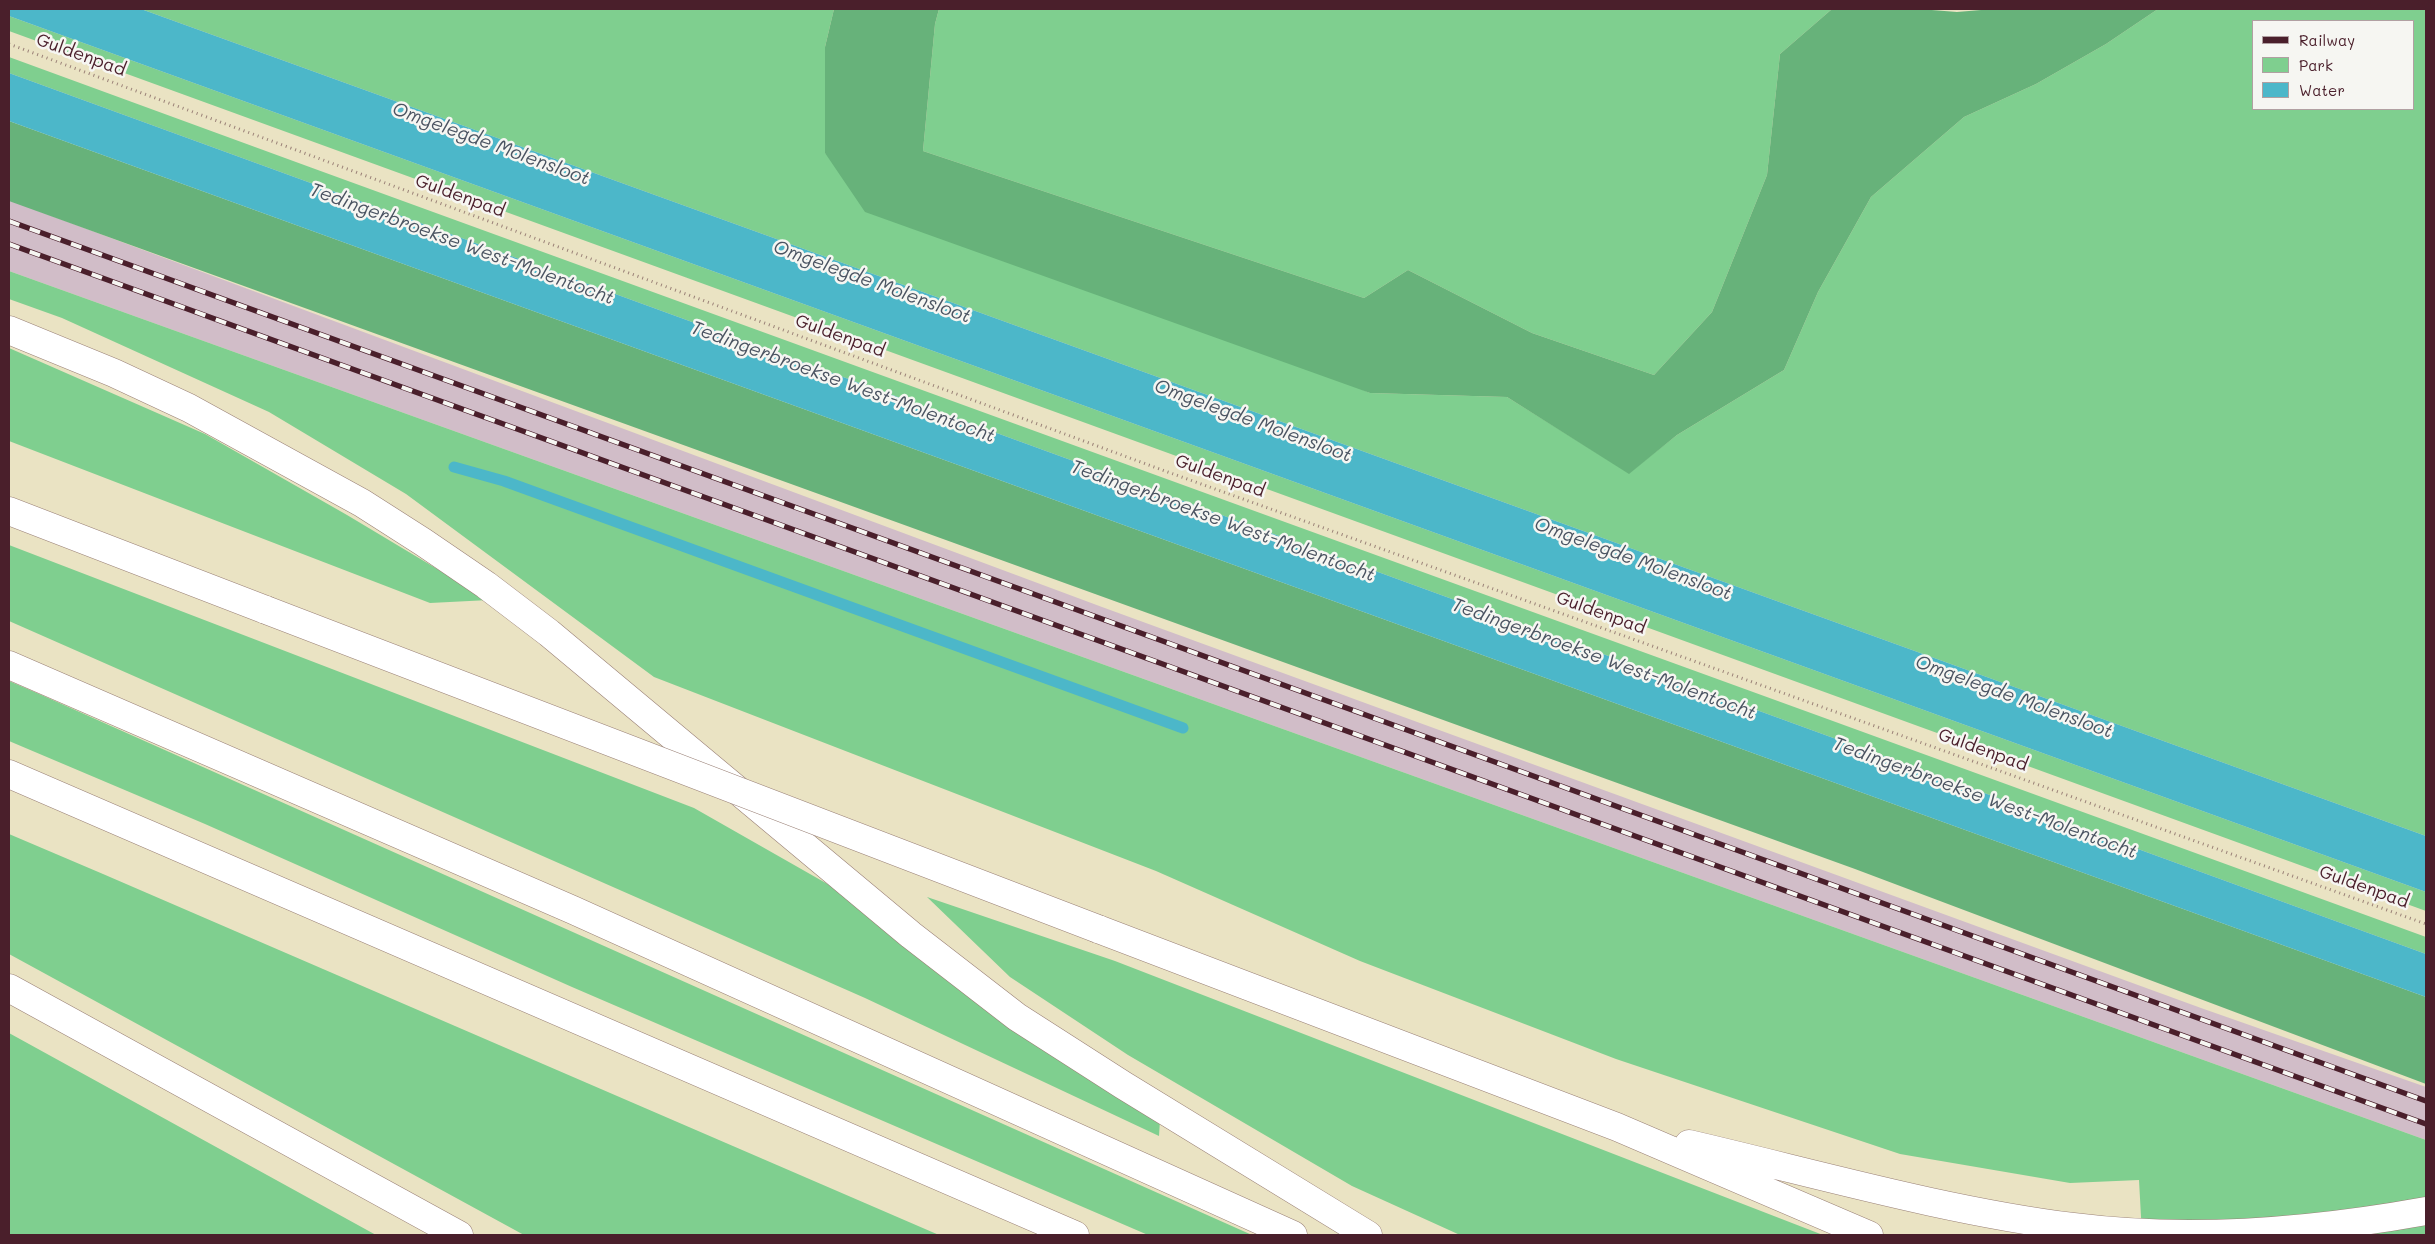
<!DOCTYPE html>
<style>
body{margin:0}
#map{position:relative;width:2435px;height:1244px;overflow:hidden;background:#eae3c3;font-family:Mali,sans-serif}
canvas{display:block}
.frame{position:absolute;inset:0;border:10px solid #4a1f2b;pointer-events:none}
.legend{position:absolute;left:2252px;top:20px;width:162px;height:90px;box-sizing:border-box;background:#f6f6f2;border:1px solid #b1a0a2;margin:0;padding:6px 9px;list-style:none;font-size:15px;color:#4a1f2b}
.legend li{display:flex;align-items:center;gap:10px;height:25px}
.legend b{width:25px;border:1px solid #b1a0a2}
</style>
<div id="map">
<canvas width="2435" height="1244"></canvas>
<div class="frame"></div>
<ul class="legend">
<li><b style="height:6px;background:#4a1f2b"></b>Railway</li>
<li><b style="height:14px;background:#7fcf8f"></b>Park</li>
<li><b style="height:14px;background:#4cb7c9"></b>Water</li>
</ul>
</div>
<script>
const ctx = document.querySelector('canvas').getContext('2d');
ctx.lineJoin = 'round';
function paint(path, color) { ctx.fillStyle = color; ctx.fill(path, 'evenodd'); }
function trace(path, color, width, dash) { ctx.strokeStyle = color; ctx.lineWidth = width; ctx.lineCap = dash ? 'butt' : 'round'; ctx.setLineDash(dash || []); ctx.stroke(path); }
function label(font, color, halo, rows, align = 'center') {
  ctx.font = font + ' Mali,sans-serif'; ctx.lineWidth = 5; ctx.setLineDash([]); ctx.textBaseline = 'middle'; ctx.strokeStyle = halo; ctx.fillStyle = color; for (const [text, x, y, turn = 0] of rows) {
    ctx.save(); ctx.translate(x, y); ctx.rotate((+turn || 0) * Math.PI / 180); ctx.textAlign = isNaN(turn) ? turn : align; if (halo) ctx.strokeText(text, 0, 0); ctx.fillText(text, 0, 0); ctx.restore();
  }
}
const industrial = new Path2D(`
 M9,200L1102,607L2201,1008L2426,1087V1140L9,271Z`);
const green = new Path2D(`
 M141,9H834L825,47V153L1370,393L1507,397L1629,473L1677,435L1784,370L1818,292L1871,197L1964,117L2036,84L2106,44L2158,9H2426V836ZM2254,21H2414V109H2254Z
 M939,9H1832L1780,54L1767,175L1712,312L1654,375L1532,333L1408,270L1364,298L923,151L935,24Z
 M9,16L2426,892V911L9,31Z
 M9,57C814,352 1621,643 2426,937V954L9,73Z
 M9,271L2426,1140V1235H2142L2139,1180L2070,1183L1900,1154L1616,1059L1360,961L1156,871L654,677L406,494L269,412L62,318L9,299Z
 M9,348L205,434L347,515L489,600L430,603L9,441Z
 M9,545L694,808L889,919L1160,1120L1159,1136L865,998L9,621Z
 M9,681L37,693L1252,1235H1148L572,987L205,824L9,741Z
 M9,834L103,874L939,1235H524L9,954Z
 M927,897L1115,961L1823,1235H1460L1352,1186L1128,1055L1010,977Z
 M9,1033L376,1235H9Z`);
const forest = new Path2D(`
 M834,9H939L935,24L923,151L1364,298L1408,270L1532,333L1654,375L1712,312L1767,175L1780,54L1832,9H1919L1957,12L1993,9H2158L2106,44L2036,84L1964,117L1871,197L1818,292L1784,370L1677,435L1629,474L1507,397L1370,393L865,212L825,153V47Z
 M9,121L2426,997V1084L1855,869L9,201Z`);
const water = new Path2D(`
 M9,9H141L2426,836V892L9,16Z
 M9,73L2426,954V997L9,121Z`);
const stream = new Path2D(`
 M454,467L504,481L1183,728`);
const path = new Path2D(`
 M9,44L1165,471L2426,924`);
const highway = new Path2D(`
 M9,330L114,373L189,408L362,503L423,542L486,585L549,633L911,935L1017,1017L1123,1085L1368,1235
 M9,511L266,610
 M9,665L573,910L1293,1235
 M9,774L1075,1235
 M1098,929L1617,1127L1869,1235
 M9,988L459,1235
 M1689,1144C1814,1173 1945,1211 2073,1227C2191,1242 2310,1232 2426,1211`);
const rail = new Path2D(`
 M9,221L2426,1101
 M9,244L2426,1124`);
const highwayBridge = new Path2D(`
 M266,610L1098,929`);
const streetNames = [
 ["Guldenpad",81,55,20],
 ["Guldenpad",460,196,20],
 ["Guldenpad",840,336,20],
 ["Guldenpad",1220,476,20],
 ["Guldenpad",1601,613,20],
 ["Guldenpad",1983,750,20],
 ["Guldenpad",2364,887,20]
];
const waterNames = [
 ["Omgelegde Molensloot",491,144,20],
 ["Tedingerbroekse West-Molentocht",462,244,20],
 ["Omgelegde Molensloot",872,282,20],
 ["Tedingerbroekse West-Molentocht",843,382,20],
 ["Omgelegde Molensloot",1253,421,20],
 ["Tedingerbroekse West-Molentocht",1223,521,20],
 ["Omgelegde Molensloot",1633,559,20],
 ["Tedingerbroekse West-Molentocht",1604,659,20],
 ["Omgelegde Molensloot",2014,697,20],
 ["Tedingerbroekse West-Molentocht",1985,798,20]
];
paint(industrial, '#d1bdc8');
paint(green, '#7fcf8f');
paint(forest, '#67b27a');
paint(water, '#4cb7c9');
trace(stream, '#4cb7c9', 11);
trace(highway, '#9a8177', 29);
trace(path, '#9a8177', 3, [1, 4]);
trace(highway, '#fff', 28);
trace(rail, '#4a1f2b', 5.5);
trace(rail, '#f6f6f2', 4, [11]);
trace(highwayBridge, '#9a8177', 29, []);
trace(highwayBridge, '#fff', 28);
label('18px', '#4a1f2b', '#f6f6f2', streetNames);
label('italic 19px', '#4b5462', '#f6f6f2', waterNames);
</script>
